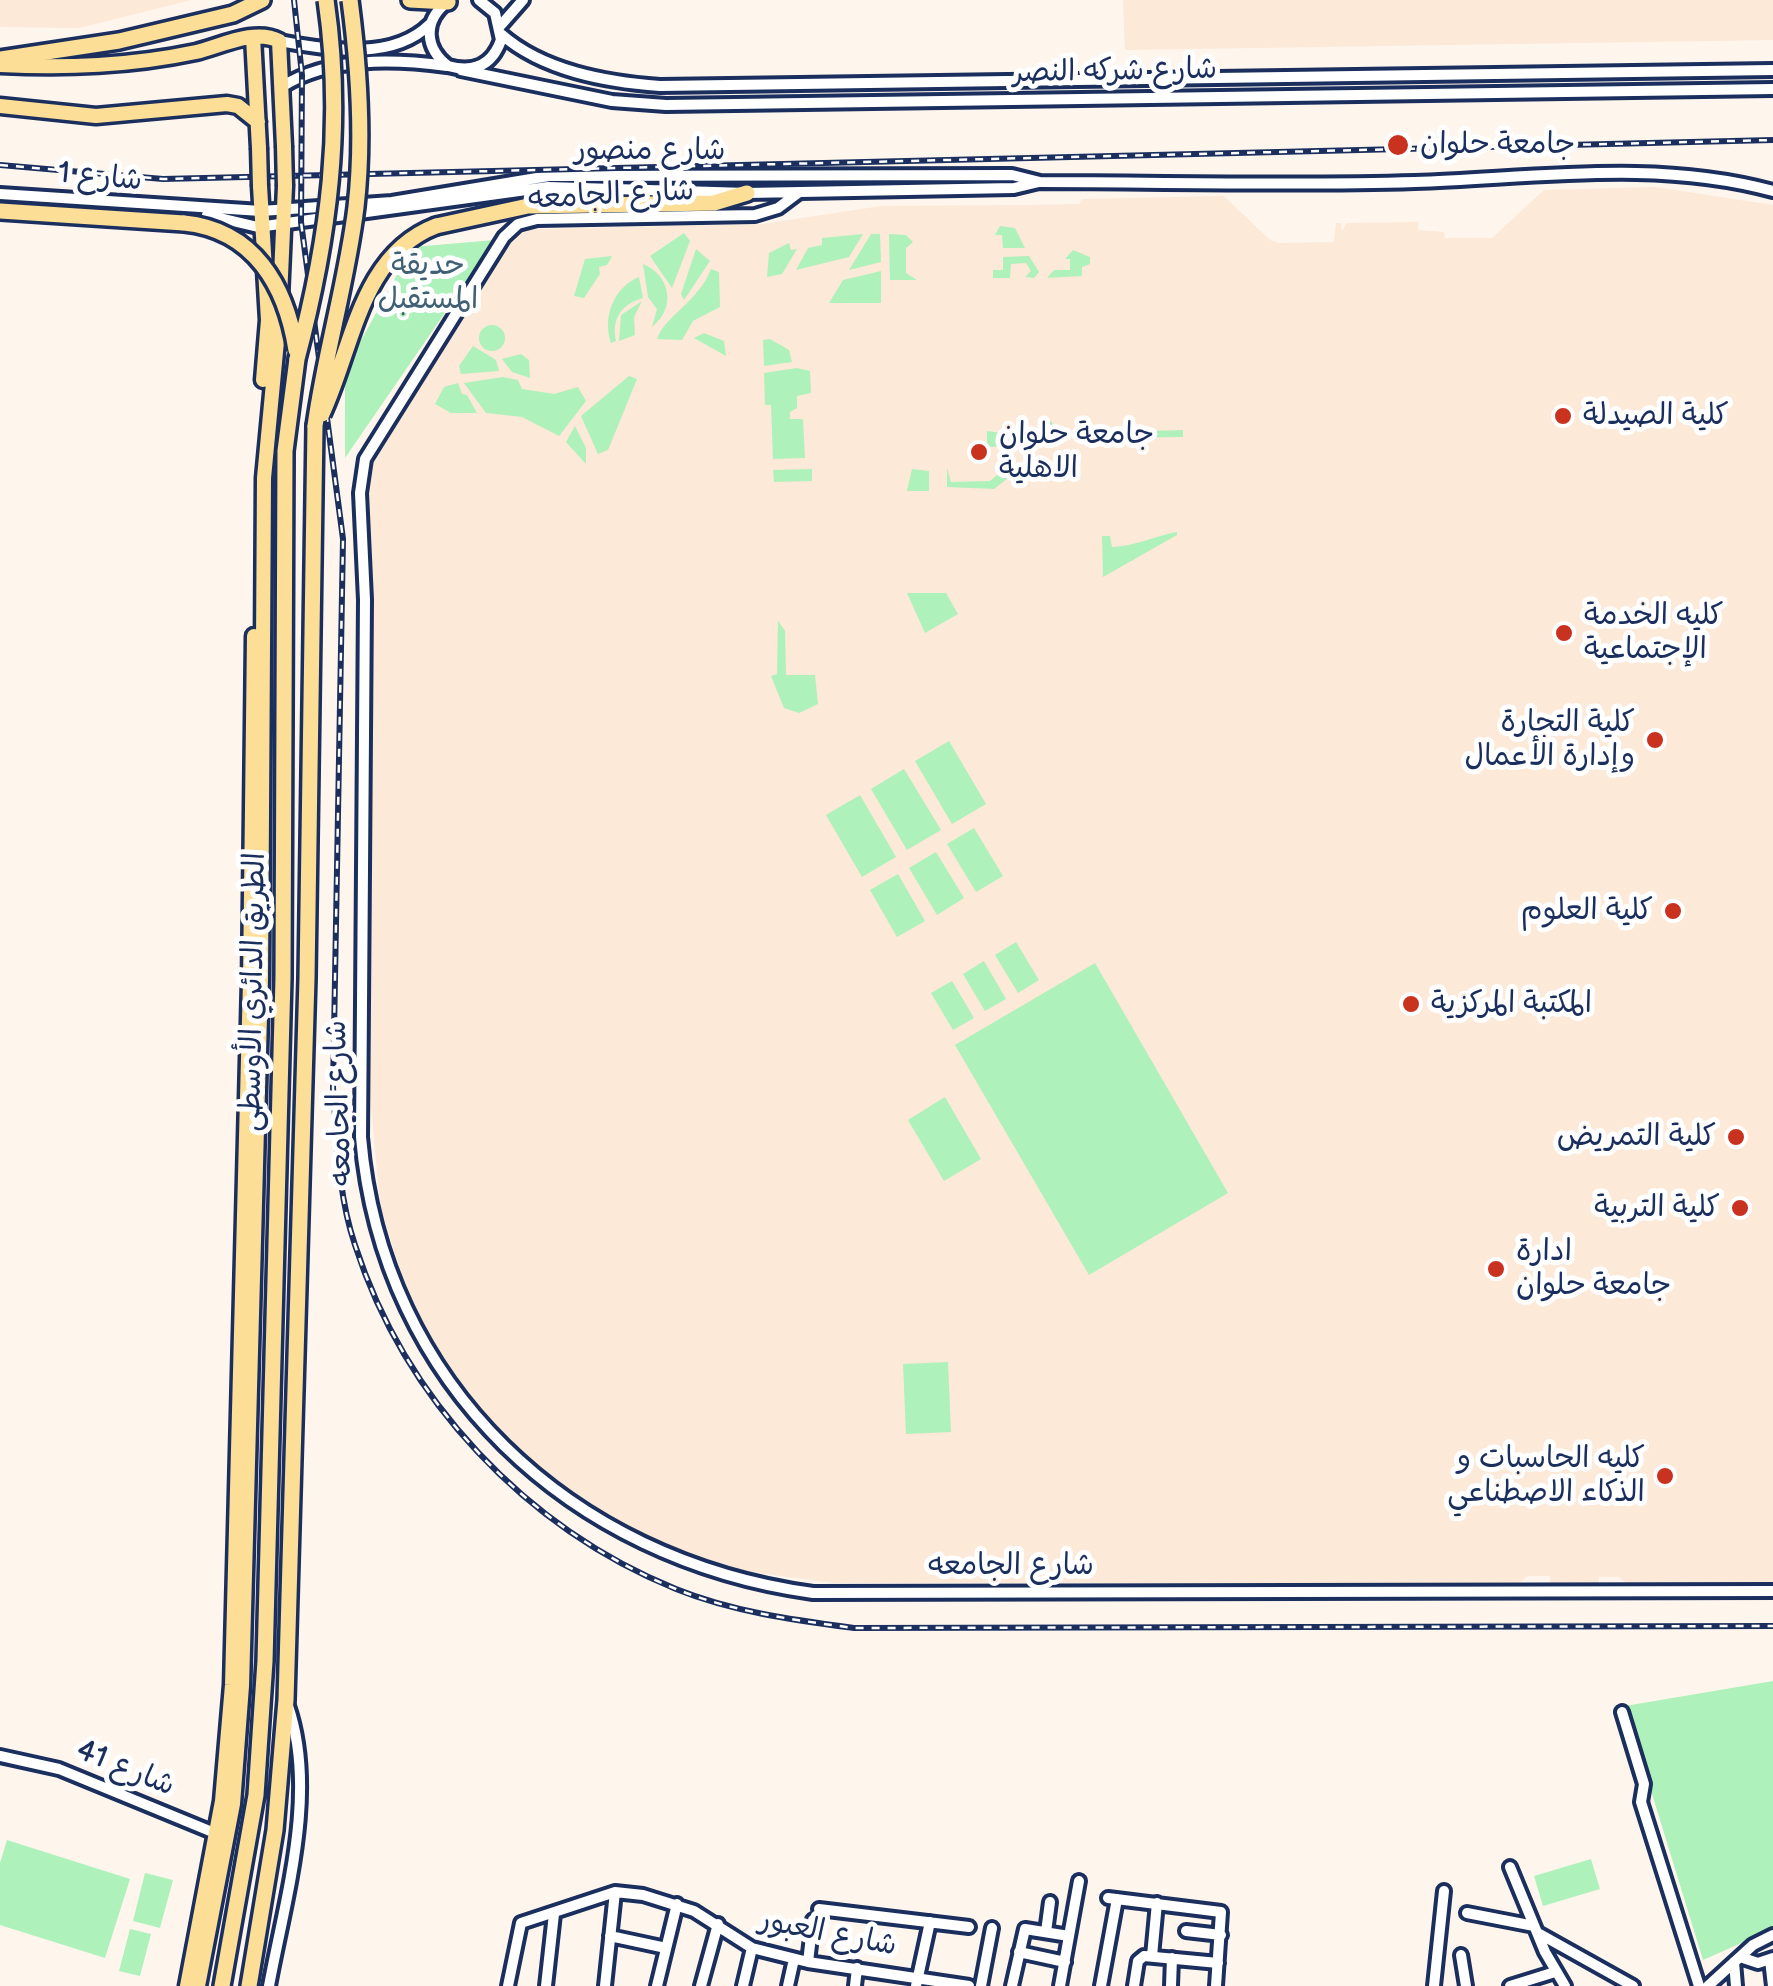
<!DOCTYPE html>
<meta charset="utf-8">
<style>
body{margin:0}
canvas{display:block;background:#fef5ed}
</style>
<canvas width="1773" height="1986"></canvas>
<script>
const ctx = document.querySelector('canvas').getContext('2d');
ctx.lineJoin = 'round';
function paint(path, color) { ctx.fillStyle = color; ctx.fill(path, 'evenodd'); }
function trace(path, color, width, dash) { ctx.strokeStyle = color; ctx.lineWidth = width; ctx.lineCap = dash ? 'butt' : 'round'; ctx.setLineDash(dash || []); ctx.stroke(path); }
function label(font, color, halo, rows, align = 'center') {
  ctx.font = font + ' "Balsamiq Sans","Playpen Sans Arabic",sans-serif'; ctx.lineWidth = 10; ctx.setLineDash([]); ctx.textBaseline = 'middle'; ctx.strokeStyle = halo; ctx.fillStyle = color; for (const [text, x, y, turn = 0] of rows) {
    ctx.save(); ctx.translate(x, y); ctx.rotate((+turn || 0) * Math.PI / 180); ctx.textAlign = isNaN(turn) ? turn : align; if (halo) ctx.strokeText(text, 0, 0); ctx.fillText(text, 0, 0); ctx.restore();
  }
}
const built = new Path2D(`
 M0,0H191L79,28L0,27Z
 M1123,0H1773V40L1125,50Z
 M1655,187L1773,205V1584H1628L1618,1577H1599L1598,1584H1550V1576H1528L1519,1583H834L750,1572L676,1550L606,1517L544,1474L475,1404L411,1308L380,1204L370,1095L369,471L376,451L514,237L533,229L763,224L881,206L1028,205L1079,204L1082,199L1224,196L1270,240L1280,243L1334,242L1336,223H1341L1342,231L1347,223L1418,222V230L1444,232L1445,238H1492L1544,190Z`);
const green = new Path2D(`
 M1000,226L1015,228L1025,248H1003L1002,235H995Z
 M684,233L690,241L672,288L650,256Z
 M863,234L849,257L796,270L808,248L822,245V238Z
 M871,234H880L881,262L849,270Z
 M889,234L906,235L913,242L906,248V273L917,280H890Z
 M495,240L345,458V370L412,247Z
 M789,243L791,250L797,249L782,274L767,277L769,253Z
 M696,249L710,261L684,300L681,294Z
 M1073,250L1090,257V264L1082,267V276L1047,278L1054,270H1070V259H1065Z
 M612,256L607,265L599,267L600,274L584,298L574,296L585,259Z
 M1029,256L1039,272L1034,278L1025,277L1031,271L1026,263L1011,264L1010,278H993V270H1003V257Z
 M643,264C670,275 677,307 652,327L657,309L648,297Z
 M711,269L719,272L720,307L693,321L682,340L657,339C664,317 699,301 711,269Z
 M881,271V303H829L843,280Z
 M639,277L643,298C622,304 611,318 616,341L611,343C602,317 614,287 639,277Z
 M642,301L634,317L635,335L619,341L621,315Z
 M479 338a13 13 0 1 1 26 0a13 13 0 1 1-26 0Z
 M704,333L724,341L726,356L694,338Z
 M770,339L789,350L792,362L764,366L763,340Z
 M473,346L496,360L499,371L461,374L459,366Z
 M521,354L529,360L530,378L512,372L502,359Z
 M797,368L810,371L811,393L797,396V408L790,412V419H803L805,458L773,459L771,405H765L764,373Z
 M629,376L637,379L608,450L598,454L581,416Z
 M503,377L518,380L522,389L554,394L578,387L586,401L559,436L522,417L486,413L464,383Z
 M458,383L462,394L467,395L477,413H451L435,404L444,387Z
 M1051,421L1054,426L1029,446L987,447V431L1031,437Z
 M575,426L586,448V464L566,442Z
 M1183,430V437L1114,438V432Z
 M1008,466L1022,467L994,489L947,487V468L951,482L990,481Z
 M812,469V481L774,482L773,470Z
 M912,469L929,471V491H907Z
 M1177,532V535L1103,577L1102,536H1110L1112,547C1137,546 1153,536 1177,532Z
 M907,593H946L958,614L925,633Z
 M778,621L785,631L786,675H815L818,704L799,713L784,708L771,676L777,674Z
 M949,741L986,804L952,824L915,761Z
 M904,769L941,830L907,850L871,789Z
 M860,795L896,857L862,877L826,815Z
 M974,828L1003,876L976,892L947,844Z
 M936,852L964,898L937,915L909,868Z
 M898,874L925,921L897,937L870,890Z
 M1016,942L1039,980L1018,993L995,955Z
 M984,961L1006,999L985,1011L963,974Z
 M1095,963L1228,1193L1089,1275L955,1045Z
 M952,981L974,1018L953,1030L931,993Z
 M945,1097L981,1159L944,1181L908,1120Z
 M948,1362L951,1432L906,1434L903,1364Z
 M1773,1681V1929L1703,1960L1625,1706Z
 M7,1840L130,1879L105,1958L0,1925V1863Z
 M1591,1859L1600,1889L1543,1906L1534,1876Z
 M145,1873L173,1880L160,1928L133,1921Z
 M130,1929L151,1934L140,1976L119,1971Z`);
const minor = new Path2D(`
 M446,3C423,22 425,48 448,66C473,73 492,66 501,40L495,13L479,0
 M501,25L523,0
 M501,34C543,71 606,82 660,86L1773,70
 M279,41C327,49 392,62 430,24
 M461,70L612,101L666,105L1773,89
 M283,86C330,57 393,59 447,66
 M798,193L778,208L755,215L537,219L518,224L504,237L365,459L360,493L365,600L361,1137C382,1385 571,1560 813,1593L1773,1591
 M0,194L261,211L392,202L549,176L1012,175L1040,182C1165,182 1290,186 1415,182C1535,178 1656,159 1773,191
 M207,215L258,227L548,187L747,193L1014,188L1039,182
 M1622,1712L1644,1784L1641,1802L1699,1986
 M0,1756L59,1769L222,1836
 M1510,1867L1545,1952L1565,1986
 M1108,1898L1221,1912L1216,1986
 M819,1909L969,1927
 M1467,1913L1534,1926
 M1186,1931L1221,1935
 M1046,1932L1050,1902
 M1538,1933L1633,1986
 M610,1936L666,1948
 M1019,1952L1065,1962
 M1461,1955L1466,1986
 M1152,1956L1157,1903
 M1743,1958L1758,1963L1773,1958
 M1770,1960L1773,1986
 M808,1962L813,1920
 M1734,1962L1736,1986
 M269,1986C285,1899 318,1793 288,1706
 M508,1986L521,1923L615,1892L643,1895L694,1911L752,1948L808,1962L969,1986
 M546,1986L554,1914
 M605,1986L615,1892
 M657,1986L677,1904
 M701,1986L718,1924
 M743,1986L752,1948
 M788,1986L794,1959
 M855,1986L857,1968
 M916,1986L930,1922
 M981,1986L992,1928
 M1012,1986L1025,1929L1069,1936
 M1060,1986L1079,1881
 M1101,1986L1117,1899
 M1134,1986L1138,1961L1144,1956L1218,1963
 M1171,1986L1172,1958
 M1434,1986L1444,1891
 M1510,1986L1555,1972
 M1708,1986L1753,1945L1773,1935`);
const major = new Path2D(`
 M253,37L259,148
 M0,65C67,68 130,66 196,52C221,46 255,28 279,41L284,146
 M0,106L96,116L227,104L238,106L258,122
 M260,186L268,320L263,380
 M187,1986L222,1801L232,1685L250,981L254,636
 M198,1986L233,1804L242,1686L261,979L264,478L279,320L285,186`);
const highway = new Path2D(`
 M410,0L448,2
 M0,59L119,41L233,14L262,0
 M0,211L184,223
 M436,226L528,206L714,203L747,193
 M222,1986L256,1795L265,1661L283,978L285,451L297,359
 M249,1986L275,1830L286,1700L307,978L315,426`);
const rail = new Path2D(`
 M294,0L302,75L301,222L343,539L333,1088C337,1140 338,1195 355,1245C405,1400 526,1528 676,1589C733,1612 794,1620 854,1628L1773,1626
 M0,165L163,179L1773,140`);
const majorBridge = new Path2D(`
 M284,146L285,186
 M259,148L260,186`);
const highwayBridge = new Path2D(`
 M184,223C254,230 286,286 296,350
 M297,359C329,238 344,124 326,0
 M322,414C353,348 360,255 436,226
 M315,426C325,353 347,281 356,207C364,138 359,68 350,0`);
const markers = [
 [1398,145,12,"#c8321e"],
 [1563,416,10,"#c8321e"],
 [979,452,10,"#c8321e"],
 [1564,633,10,"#c8321e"],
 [1655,740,10,"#c8321e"],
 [1673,911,10,"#c8321e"],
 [1411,1004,10,"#c8321e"],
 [1736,1137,10,"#c8321e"],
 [1740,1208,10,"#c8321e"],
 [1496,1269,10,"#c8321e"],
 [1665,1476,10,"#c8321e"]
];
const streetNames = [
 ["شارع شركه النصر",1115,72,-1],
 ["شارع منصور",650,151],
 ["شارع 1",100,178,5],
 ["شارع الجامعه",611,196,-3],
 ["الطريق الدائري الأوسطى",254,992,-89],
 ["شارع الجامعه",340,1103,-92],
 ["شارع الجامعه",1011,1566],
 ["شارع 41",125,1769,22],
 ["شارع العبور",828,1934,11]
];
const poiNames = [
 ["جامعة حلوان",1420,145],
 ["كلية الصيدلة",1583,416],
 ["جامعة حلوان",999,435],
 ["الاهلية",999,469],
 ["كليه الخدمة",1584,616],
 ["الإجتماعية",1584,650],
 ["كلية التجارة",1635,723,"right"],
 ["وإدارة الأعمال",1635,757,"right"],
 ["كلية العلوم",1653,911,"right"],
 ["المكتبة المركزية",1431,1004],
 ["كلية التمريض",1716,1137,"right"],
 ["كلية التربية",1720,1208,"right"],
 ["ادارة",1516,1252],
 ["جامعة حلوان",1516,1286],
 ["كليه الحاسبات و",1645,1459,"right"],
 ["الذكاء الاصطناعي",1645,1493,"right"]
];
const parkNames = [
 ["حديقة",428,266],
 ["المستقبل",428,300]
];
paint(built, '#fce9d8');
paint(green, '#aff1ba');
trace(minor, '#1b2f5e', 18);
trace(major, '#1b2f5e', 21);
trace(highway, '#1b2f5e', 22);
trace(minor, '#fff', 10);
trace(major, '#fcde96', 14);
trace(highway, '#fcde96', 15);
trace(rail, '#1b2f5e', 6);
trace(rail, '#fff', 2.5, [8]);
trace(majorBridge, '#1b2f5e', 21, []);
trace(highwayBridge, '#1b2f5e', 22, []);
trace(majorBridge, '#fcde96', 14);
trace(highwayBridge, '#fcde96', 15);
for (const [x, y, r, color] of markers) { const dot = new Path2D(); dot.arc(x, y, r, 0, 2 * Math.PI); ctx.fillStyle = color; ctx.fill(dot); trace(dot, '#fff', 4); }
label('30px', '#1b2f5e', '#fff', streetNames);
label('30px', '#1b2f5e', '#fff', poiNames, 'left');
label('30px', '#406075', '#fff', parkNames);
</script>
